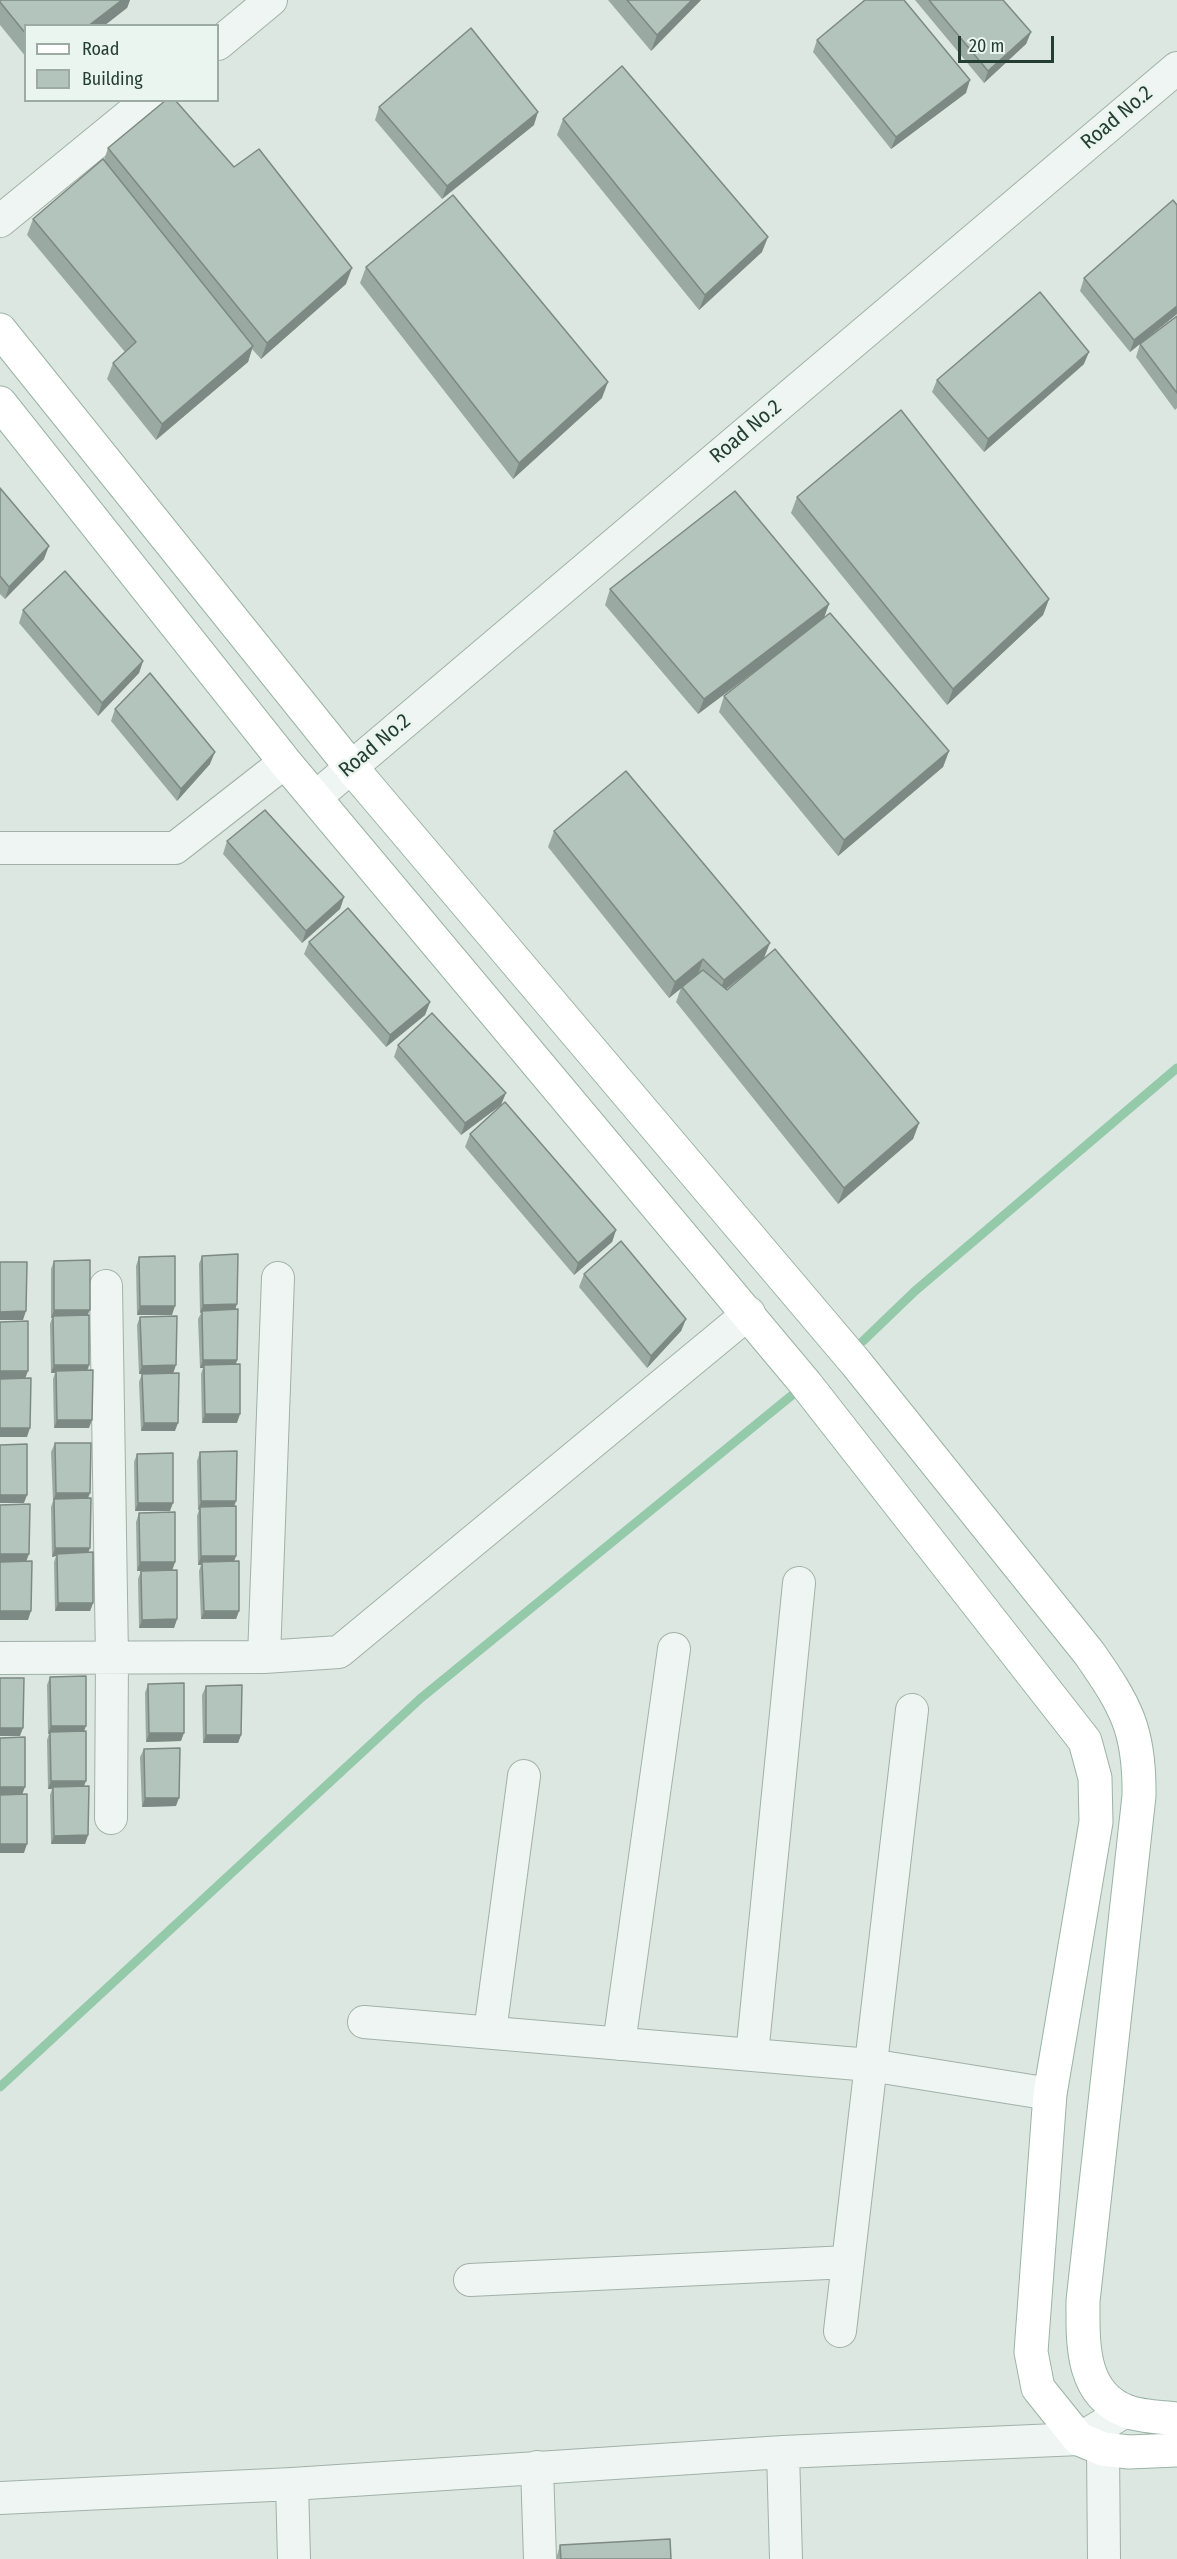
<!DOCTYPE html>
<style>
body{margin:0}
#map{position:relative;width:1177px;height:2559px;overflow:hidden;background:#dce7e1;font-family:"Fira Sans Condensed",sans-serif}
canvas{display:block}
.legend{position:absolute;left:24px;top:24px;width:195px;height:78px;box-sizing:border-box;background:#ebf5f0;border:2px solid #9caca4;margin:0;padding:8px 10px;list-style:none;font-size:18px;color:#253e32}
.legend li{display:flex;align-items:center;gap:12px;height:30px}
.legend b{width:30px;border:2px solid #9caca4}
.scale{position:absolute;left:958px;top:36px;width:96px;height:27px;box-sizing:border-box;border:3px solid #253e32;border-top:0;padding-left:8px;font-size:18px;line-height:21px;white-space:nowrap;color:#253e32;-webkit-text-stroke:4px #ebf5f0;paint-order:stroke}
</style>
<div id="map">
<canvas width="1177" height="2559"></canvas>
<ul class="legend">
<li><b style="height:8px;background:#fff"></b>Road</li>
<li><b style="height:16px;background:#b3c4bc"></b>Building</li>
</ul>
<div class="scale">20 m</div>
</div>
<script>
const ctx = document.querySelector('canvas').getContext('2d');
ctx.lineJoin = 'round';
function trace(path, color, width, dash) { ctx.strokeStyle = color; ctx.lineWidth = width; ctx.lineCap = dash ? 'butt' : 'round'; ctx.setLineDash(dash || []); ctx.stroke(path); }
function paint(path, color) { ctx.fillStyle = color; ctx.fill(path, 'evenodd'); }
function label(font, color, halo, rows, align = 'center') {
  ctx.font = font + ' "Fira Sans Condensed",sans-serif'; ctx.lineWidth = 5; ctx.setLineDash([]); ctx.textBaseline = 'middle'; ctx.strokeStyle = halo; ctx.fillStyle = color; for (const [text, x, y, turn = 0] of rows) {
    ctx.save(); ctx.translate(x, y); ctx.rotate((+turn || 0) * Math.PI / 180); ctx.textAlign = isNaN(turn) ? turn : align; if (halo) ctx.strokeText(text, 0, 0); ctx.fillText(text, 0, 0); ctx.restore();
  }
}
const stream = new Path2D(`
 M863,1341L915,1291L1177,1068
 M0,2087L421,1698L791,1396`);
const minor = new Path2D(`
 M218,44L271,0
 M0,221L148,100
 M316,797L1177,68
 M0,848H175L285,762
 M106,1286L112,1658L111,1818
 M264,1657L278,1278
 M0,1658L264,1657L339,1652L749,1313
 M364,2022L870,2065L1050,2094
 M490,2032L524,1776
 M619,2044L674,1649
 M752,2055L799,1583
 M470,2280L848,2262
 M840,2331L912,1710
 M1103,2449L1104,2559
 M783,2452L786,2559
 M537,2467L540,2559
 M292,2484L294,2559
 M0,2498L292,2484L783,2452L1079,2439L1126,2411`);
const major = new Path2D(`
 M0,330L351,767L856,1363L1089,1653C1126,1706 1140,1730 1139,1796L1083,2301C1083,2341 1080,2393 1126,2411C1141,2417 1161,2417 1177,2419
 M0,403L285,762L805,1383L1085,1741L1095,1778L1096,1822L1050,2094L1031,2352L1038,2388L1079,2439L1103,2449L1129,2452L1177,2450`);
const wall = new Path2D(`
 M0,0H130L127,8L26,26V57L0,25Z
 M608,0H701L651,51Z
 M915,0H1003L1031,32L1026,44L984,83Z
 M817,40L966,93L891,149L813,52Z
 M379,107L534,125L442,199L375,120Z
 M563,119L762,252L699,310L557,135Z
 M108,148L234,167L346,284L261,359L252,349L248,362L156,440L107,379L113,363L125,352L27,235L33,219L104,160Z
 M1177,205V314L1130,352L1080,291L1084,278Z
 M366,267L602,398L513,479L360,283Z
 M1177,316V408L1175,410L1136,357L1140,344Z
 M1084,364L984,452L932,392L937,380Z
 M0,488L44,559L5,599L0,594Z
 M797,497L1049,599L1043,615L947,705L791,513Z
 M610,589L829,604L824,618L949,751L943,767L838,856L719,712L724,696L777,655L698,714L605,605Z
 M23,610L143,661L139,673L98,716L19,623Z
 M115,709L210,764L177,801L111,721Z
 M554,831L764,958L919,1123L913,1139L838,1204L676,1002L681,988L669,998L548,847ZM752,969L727,990L726,989Z
 M227,841L344,897L340,909L302,943L223,854Z
 M309,942L430,1002L425,1015L386,1047L304,954Z
 M398,1045L501,1105L461,1135L394,1057Z
 M470,1134L616,1230L612,1242L574,1275L465,1147Z
 M202,1256L236,1309L237,1360L236,1365L237,1423H202L201,1374L203,1368H200L198,1319L201,1313H200L199,1264Z
 M139,1257L172,1315H137L136,1266Z
 M54,1261L88,1315L89,1365L88,1370L89,1428H54L53,1379L55,1373H51L50,1324L52,1318H51V1269Z
 M584,1274L686,1319L681,1331L647,1368L579,1287Z
 M140,1317L173,1373L175,1431H141L139,1382L142,1374H139L137,1325Z
 M55,1443L88,1498V1553L93,1603L90,1611H55L54,1562L56,1556L52,1557L51,1507L53,1501L51,1452Z
 M200,1452L234,1506V1561L239,1611L236,1619H201L199,1571L201,1565H198L197,1516L199,1510H198L197,1461Z
 M137,1454L170,1511H135L134,1462Z
 M139,1513L175,1562L172,1570L177,1619L174,1628H139L138,1579L141,1571H137L136,1522Z
 M50,1677L84,1731V1786L88,1835L85,1844H51L50,1795L52,1789H48L47,1740L49,1734H48L47,1685Z
 M148,1684L181,1741L146,1742L145,1693Z
 M206,1686L241,1735L238,1743H203L202,1695Z
 M144,1749L176,1806L142,1807L140,1757Z
 M560,2545L671,2559H556Z`);
const shadedWall = new Path2D(`
 M122,0H130L127,8L104,26H88Z
 M692,0H701L651,51L657,35Z
 M1031,32L1026,44L984,83L988,71Z
 M970,80L966,93L891,149L896,137Z
 M538,112L534,125L442,199L447,186Z
 M768,237L762,252L699,310L705,295Z
 M352,268L346,284L261,359L267,343Z
 M1177,306V314L1130,352L1134,340Z
 M253,346L248,362L156,440L162,424Z
 M1089,352L1084,364L984,452L988,439Z
 M608,382L602,398L513,479L519,463Z
 M49,546L44,559L5,599L9,587Z
 M1049,599L1043,615L947,705L953,689Z
 M829,604L823,620L698,714L704,699Z
 M143,661L139,673L98,716L102,703Z
 M949,751L943,767L838,856L844,840Z
 M215,752L210,764L177,801L181,789Z
 M344,897L340,909L302,943L306,931Z
 M770,943L764,958L718,996L724,980Z
 M703,959L698,975L669,998L675,982Z
 M430,1002L425,1015L386,1047L390,1035Z
 M506,1093L501,1105L461,1135L465,1123Z
 M919,1123L913,1139L838,1204L844,1188Z
 M616,1230L612,1242L574,1275L578,1263Z
 M237,1304L234,1313L202,1311L200,1313L203,1305Z
 M140,1306H175L172,1315H137Z
 M54,1310H90L86,1318L53,1316L52,1318H51Z
 M26,1311L23,1320H0V1312Z
 M686,1319L681,1331L647,1368L651,1356Z
 M203,1360H237L234,1368L204,1365L203,1368H200Z
 M54,1365H89L86,1373L56,1371L55,1373H51Z
 M176,1365L173,1374H139L142,1366Z
 M0,1371H28L25,1379H0Z
 M205,1414H240L237,1423H202Z
 M57,1420H92L89,1428H54Z
 M144,1423H178L175,1431H141Z
 M0,1428H30L27,1437H0Z
 M56,1493H90L87,1501L54,1499L53,1501Z
 M0,1495H27L24,1503H0Z
 M201,1501H236L233,1510L200,1507L198,1510Z
 M138,1503H173L170,1511H135Z
 M55,1548H90L87,1556L57,1554L56,1556L52,1557Z
 M0,1554H29L26,1562H0Z
 M201,1556H236L233,1565L202,1562L201,1565H198Z
 M140,1562H175L172,1571H137Z
 M58,1603H93L90,1611H55Z
 M0,1611H31L28,1620H0Z
 M204,1611H239L236,1619H201Z
 M177,1619L174,1628H139L142,1620Z
 M51,1726H86L83,1734L50,1732L48,1734Z
 M0,1728H23L20,1736H0Z
 M149,1733H184L181,1741L146,1742Z
 M206,1735H241L238,1743H203Z
 M51,1781H86L83,1789L53,1787L52,1789H48Z
 M0,1787H25L22,1795H0Z
 M145,1798H179L176,1806L142,1807Z
 M88,1835L85,1844H51L54,1836Z
 M0,1844H27L24,1853H0Z`);
const building = new Path2D(`
 M0,0H122L88,26H26V34L0,2Z
 M627,0H692L657,35Z
 M865,0H904L970,80L896,137L817,40Z
 M929,0H1003L1031,32L988,71Z
 M471,28L538,112L447,186L379,107Z
 M622,66L768,237L705,295L563,119Z
 M166,100H175L234,167L259,149L352,268L267,343L108,148Z
 M103,159L253,346L162,424L113,363L136,342L33,219Z
 M453,195L608,382L519,463L366,267Z
 M1173,200L1177,205V306L1134,340L1084,278Z
 M1040,292L1089,352L988,439L937,380Z
 M1177,316V393L1140,344Z
 M901,410L1049,599L953,689L797,497Z
 M0,488L49,546L9,587L0,576Z
 M735,491L829,604L704,699L610,589Z
 M65,571L143,661L102,703L23,610Z
 M830,613L949,751L844,840L724,696Z
 M150,673L215,752L181,789L115,709Z
 M626,771L770,943L724,980L703,959L675,982L554,831Z
 M265,810L344,897L306,931L227,841Z
 M348,908L430,1002L390,1035L309,942Z
 M775,949L919,1123L844,1188L682,987L703,970L727,990Z
 M432,1013L506,1093L465,1123L398,1045Z
 M505,1102L616,1230L578,1263L470,1134Z
 M621,1241L686,1319L651,1356L584,1274Z
 M238,1254L237,1304L203,1305L202,1256Z
 M175,1256V1306H140L139,1257Z
 M90,1260V1310H54V1261Z
 M0,1262H27L26,1311L0,1312Z
 M238,1309L237,1360H203L202,1311Z
 M89,1315V1365H54L53,1316Z
 M177,1316L176,1365L142,1366L140,1317Z
 M28,1321V1371H0V1322Z
 M240,1364V1414H205L204,1365Z
 M93,1370L92,1420H57L56,1371Z
 M179,1373L178,1423H144L142,1374Z
 M31,1378L30,1428H0V1379Z
 M55,1443H91L90,1493H56Z
 M27,1444V1495H0V1445Z
 M237,1451L236,1501H201L200,1452Z
 M173,1453V1503H138L137,1454Z
 M91,1498L90,1548H55L54,1499Z
 M30,1504L29,1554H0V1505Z
 M236,1506V1556H201L200,1507Z
 M175,1512V1562H140L139,1513Z
 M93,1552V1603H58L57,1554Z
 M32,1561L31,1611H0V1562Z
 M239,1561V1611H204L202,1562Z
 M177,1570V1619L142,1620L141,1571Z
 M86,1676V1726H51L50,1677Z
 M0,1678H24L23,1728H0Z
 M184,1683V1733H149L148,1684Z
 M242,1685L241,1735H206V1686Z
 M86,1731V1781H51L50,1732Z
 M25,1737V1787H0V1738Z
 M180,1748L179,1798H145L144,1749Z
 M89,1786L88,1835L54,1836L53,1787Z
 M27,1794V1844H0V1795Z
 M670,2539L671,2559H561L560,2545Z`);
const streetNames = [
 ["Road No.2",1117,118,-40],
 ["Road No.2",746,432,-40],
 ["Road No.2",375,746,-40]
];
trace(stream, '#94c9aa', 9);
trace(minor, '#a1b1a9', 34);
trace(major, '#9ab3a7', 35);
trace(minor, '#eff5f2', 32);
trace(major, '#fff', 33);
paint(wall, '#9aa9a2');
paint(shadedWall, '#7d8984');
paint(building, '#b3c4bc');
trace(building, '#7d8984', 1.5);
label('21px', '#253e32', '#ebf5f0', streetNames);
</script>
